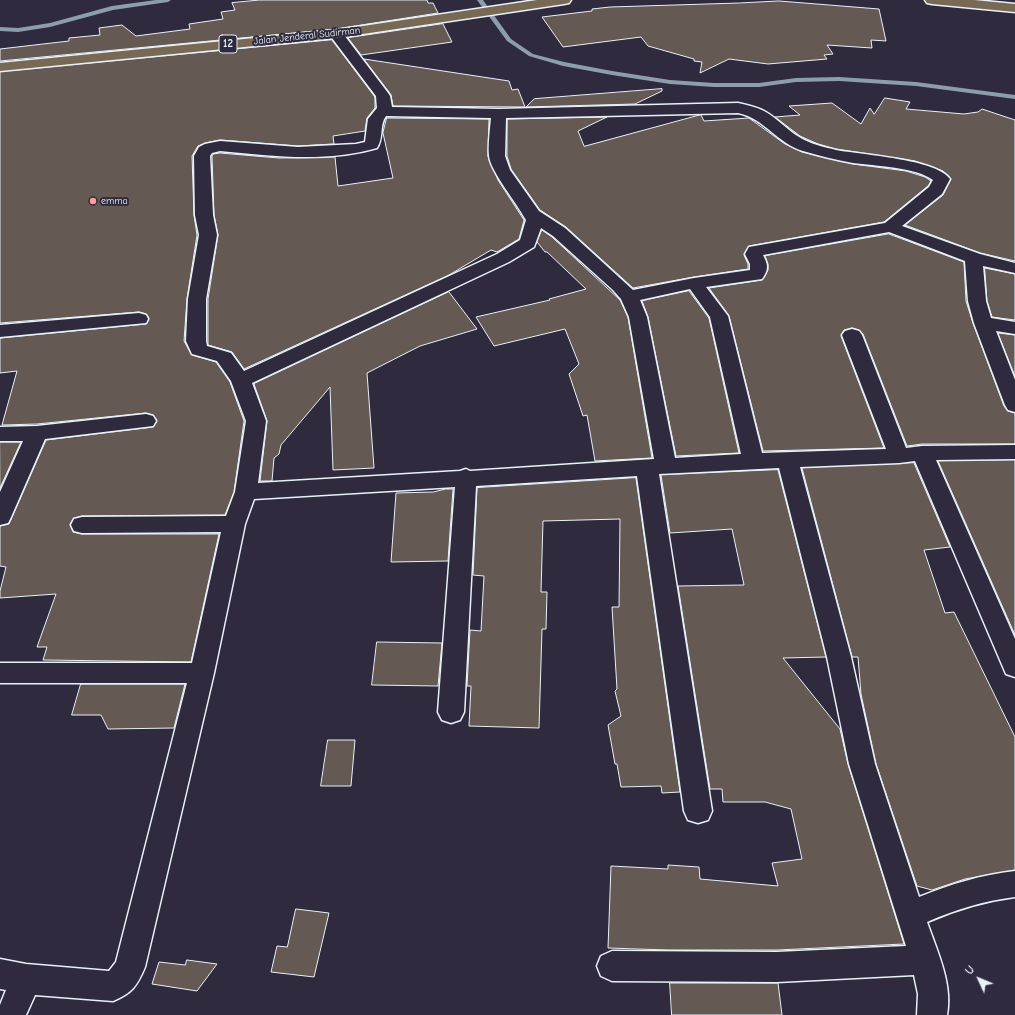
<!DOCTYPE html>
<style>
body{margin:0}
#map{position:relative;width:1015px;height:1015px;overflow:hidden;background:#2f2a3d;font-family:"Comic Neue",sans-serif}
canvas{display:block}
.north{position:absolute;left:959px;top:959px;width:40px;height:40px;-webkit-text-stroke:3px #2f2a3d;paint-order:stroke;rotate:314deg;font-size:11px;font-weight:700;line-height:16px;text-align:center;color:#e8f1f8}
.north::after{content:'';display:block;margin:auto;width:14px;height:18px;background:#e8f1f8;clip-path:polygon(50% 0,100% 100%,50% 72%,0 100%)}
</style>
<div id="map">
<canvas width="1015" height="1015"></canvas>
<div class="north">U</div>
</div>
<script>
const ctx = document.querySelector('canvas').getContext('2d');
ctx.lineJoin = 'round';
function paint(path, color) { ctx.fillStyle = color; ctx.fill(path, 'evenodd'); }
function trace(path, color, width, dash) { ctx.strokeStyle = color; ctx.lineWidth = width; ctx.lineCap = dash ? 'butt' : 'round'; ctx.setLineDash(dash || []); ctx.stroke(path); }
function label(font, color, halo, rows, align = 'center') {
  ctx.font = font + ' "Comic Neue",sans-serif'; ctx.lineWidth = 4; ctx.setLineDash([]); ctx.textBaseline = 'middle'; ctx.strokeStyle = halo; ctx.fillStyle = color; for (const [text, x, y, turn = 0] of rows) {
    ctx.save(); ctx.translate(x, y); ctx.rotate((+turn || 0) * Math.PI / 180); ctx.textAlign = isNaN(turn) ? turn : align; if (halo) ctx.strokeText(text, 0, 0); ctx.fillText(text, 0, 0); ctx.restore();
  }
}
const stream = new Path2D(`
 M156,0H171L168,2L113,10L50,27L18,32L0,31V27L18,28L50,23L112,6Z
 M477,0H483L511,39L533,54L564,62L612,71L670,80L714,83H759L796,78L839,77L916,82L1015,95V99L916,86L839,81L796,82L759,87H714L670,84L612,75L563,66L529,56L507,41Z`);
const building = new Path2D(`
 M260,0H427L428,3H433L438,13L336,29L0,61V49L69,41V38L100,35L99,28L122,25L136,36L190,29L189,24L223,19L221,12L235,10L232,3Z
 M779,1L879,9L886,41L871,40L872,48L827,45L833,54L824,55L827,59L768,64L729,59L700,73L702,62L694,61V59L648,46L641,37L563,47L542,17L592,11V9L610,7L739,3Z
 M443,24L452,42L361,55L348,38Z
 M332,40L375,97V108L367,118L365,131L333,136L334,144L298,146L220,140L205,143L198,146L192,156L194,215L197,235L187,299L184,341L192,355L216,362L230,382L244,421L234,492L225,515L82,516L74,518L70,524L73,532L82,534H219L191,662L43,660L47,647H37L56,594L0,598V591L6,567L0,566V526L9,524L46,440L153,427L157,420L153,415L146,413L37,424L2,425L17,371L0,373V338L146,324L149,318L146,314L139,312L0,323V72Z
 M364,59L509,81L512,90L518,89L525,107L393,106L391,95Z
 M662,89V91L635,104L526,107L534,99Z
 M885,98L910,102L906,109L964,114L978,112L982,109L1015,120V261L980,253L905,225L943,195L951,179L943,171L915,161L836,149L818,144L800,136L775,117L800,115L789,106L832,103L861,124L870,108L874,114Z
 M701,115L704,121L749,118L785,144L802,152L853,164L906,171L925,177L931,181L928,186L884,222L749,246L744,255L748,264V269L694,277L633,288L566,227L540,210L511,169L507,156V119L607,117L578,131L584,146Z
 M387,118L489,119L488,156L498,180L524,220L519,239L497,252L491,250L449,275L244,369L232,352L208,345V299L218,235L214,215L212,156L213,154L220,153L279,158L335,157L338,186L393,178L383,133Z
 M542,230L552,237L620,300L628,317L652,458L595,461L587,415L583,416L569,374L579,364L565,329L494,346L476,317L550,300L549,299L586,289L547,252H545L537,242Z
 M889,234L964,262L966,301L973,323L1004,406L1008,411L1015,413V444H922L907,446L863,334L859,330L852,328L844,330L841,336L884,448L763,451L729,316L709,288L762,280L768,270V264L765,256Z
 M985,268L1015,274V320L992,317L987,301Z
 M689,291L709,318L739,453L676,456L648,317L642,301Z
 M449,292L477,329L420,346L367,373L374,468L333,470L330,387L281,445L279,454L274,458L272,481H260L267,421L254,384Z
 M998,333L1015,335V376Z
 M0,442H21L0,488Z
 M1015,460V635L938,461Z
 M914,463L950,547L924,550L945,613L954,612L1015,737V870L965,879L932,890L917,886L876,764L861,694L858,657H852L802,468Z
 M778,470L826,657L783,658L840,729L848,764L904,944L777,950H668L608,948L611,866L668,869V865L699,867L700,879L778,886L772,863L802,859L791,809L765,802H723L722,789H710L678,586L744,585L732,529L670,533L661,475Z
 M636,478L680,792L662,793L661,786L621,787L617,764H615L608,725L621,716L615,691L617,689L612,607H619L620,519L543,521L541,592H547L546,629H542L539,728L469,726L471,686H467L470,630L481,631L484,576L473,575L477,488Z
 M446,489H453L448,561L391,562L396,493L433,492Z
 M377,642L442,643L438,686L372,685Z
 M81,684H185L174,728L108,729L101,715H72Z
 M328,740H355L351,786H321Z
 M296,909L329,913L314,977L271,972L277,946L287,947Z
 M187,960L217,964L197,991L152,984L159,962L185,965Z
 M670,983H778L782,1015H672Z`);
const street = new Path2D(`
 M336,30L341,31L388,93L390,96L392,107L499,109L738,103C747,105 756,107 764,111C777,118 787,130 799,137C810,144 824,147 836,150C862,155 936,159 950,179L942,194L902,226L980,254L1015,263V273L983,266L986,301L991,318L1015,322V334L996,331L1015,380V412L1008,410L1005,405L974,323L968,301L965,261L889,232L763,255C768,265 769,269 762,279L706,287L728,316L762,453L886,449L842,335L845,331L852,329L859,331L862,335L906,448L922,446L1015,445V459L936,460L1015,639V677L1006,674L1003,667L915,461L899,463L800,467L851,657L875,764L919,897C952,884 980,875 1015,871V897C983,901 957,909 927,922C937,951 953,984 947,1015H917L918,994L914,975L777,982L612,981L601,976L597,966L601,956L612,951L777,952L906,946L849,764L827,657L779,468L659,474L712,811L708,820L698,823L688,820L684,811L637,476L476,486L464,712L460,720L451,723L442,720L438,712L455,487L254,499L245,524L214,673L145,967C137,986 132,993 113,1001L35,995L26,1015H0V1005L6,990L0,989V959L26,964L109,971L116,962L187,683H0V663H192L221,532L82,533L74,531L71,525L74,519L82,517L226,516L235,492L246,421L231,381L217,361L192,354L186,341L188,299L199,235L195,215L194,156L199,147L205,144L220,141L298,147L356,144L365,142L368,119L377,108L376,96L329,34L331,31ZM738,113C764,118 778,144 803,151C820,156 836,160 853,163C875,166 916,167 933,180L929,187L885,223L749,247L745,254L750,264V270L694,278L633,290L565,228L539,211L510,170L505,156L506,118ZM386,116L491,118C490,130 488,144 489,156C491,172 517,203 526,220L520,240L497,254L244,371L231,353L207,346L206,341V299L217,235L213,215L210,156L212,153L220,151C271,156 326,163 377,148C384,137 379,125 386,116ZM541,228L553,236L613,290L621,299L629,317L654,459L470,471L466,469L460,471L258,483L266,421L252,383L509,262L534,247ZM690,289L710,317L741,454L675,458L647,317L640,300Z
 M139,313L146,315L148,319L146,323L0,337V325Z
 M146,414L153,416L156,421L153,426L45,439L11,517L8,523L0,525V492L23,441H0V427L37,426Z`);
const highway = new Path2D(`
 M537,0H571L569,3L564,4L336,38L0,71V63L336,30Z
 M925,0H974L1015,4V12L932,4L927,3Z`);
const markers = [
 [93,201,4,"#ff9aa2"]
];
const farStreetnames = [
 ["Jalan Jenderal Sudirman",307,36,-6]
];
const farPoinames = [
 ["emma",101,201]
];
const shields = [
 [228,44,18]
];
const shieldNames = [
 ["12",228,44]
];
paint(stream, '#8c9eac');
paint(building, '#655954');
trace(building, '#e8f1f8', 1);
trace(street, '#e8f1f8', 3);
trace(highway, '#e8f1f8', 3);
paint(street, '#2f2a3d');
paint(highway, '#786954');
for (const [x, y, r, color] of markers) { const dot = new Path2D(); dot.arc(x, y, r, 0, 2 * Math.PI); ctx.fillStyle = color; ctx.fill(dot); trace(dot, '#2f2a3d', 1.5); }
label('10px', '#e8f1f8', '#2f2a3d', farStreetnames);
label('10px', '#e8f1f8', '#2f2a3d', farPoinames, 'left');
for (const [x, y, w] of shields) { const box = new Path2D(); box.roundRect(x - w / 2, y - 9, w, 18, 3); ctx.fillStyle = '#2f2a3d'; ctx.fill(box); trace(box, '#e8f1f8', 1); }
label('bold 11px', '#e8f1f8', null, shieldNames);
</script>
